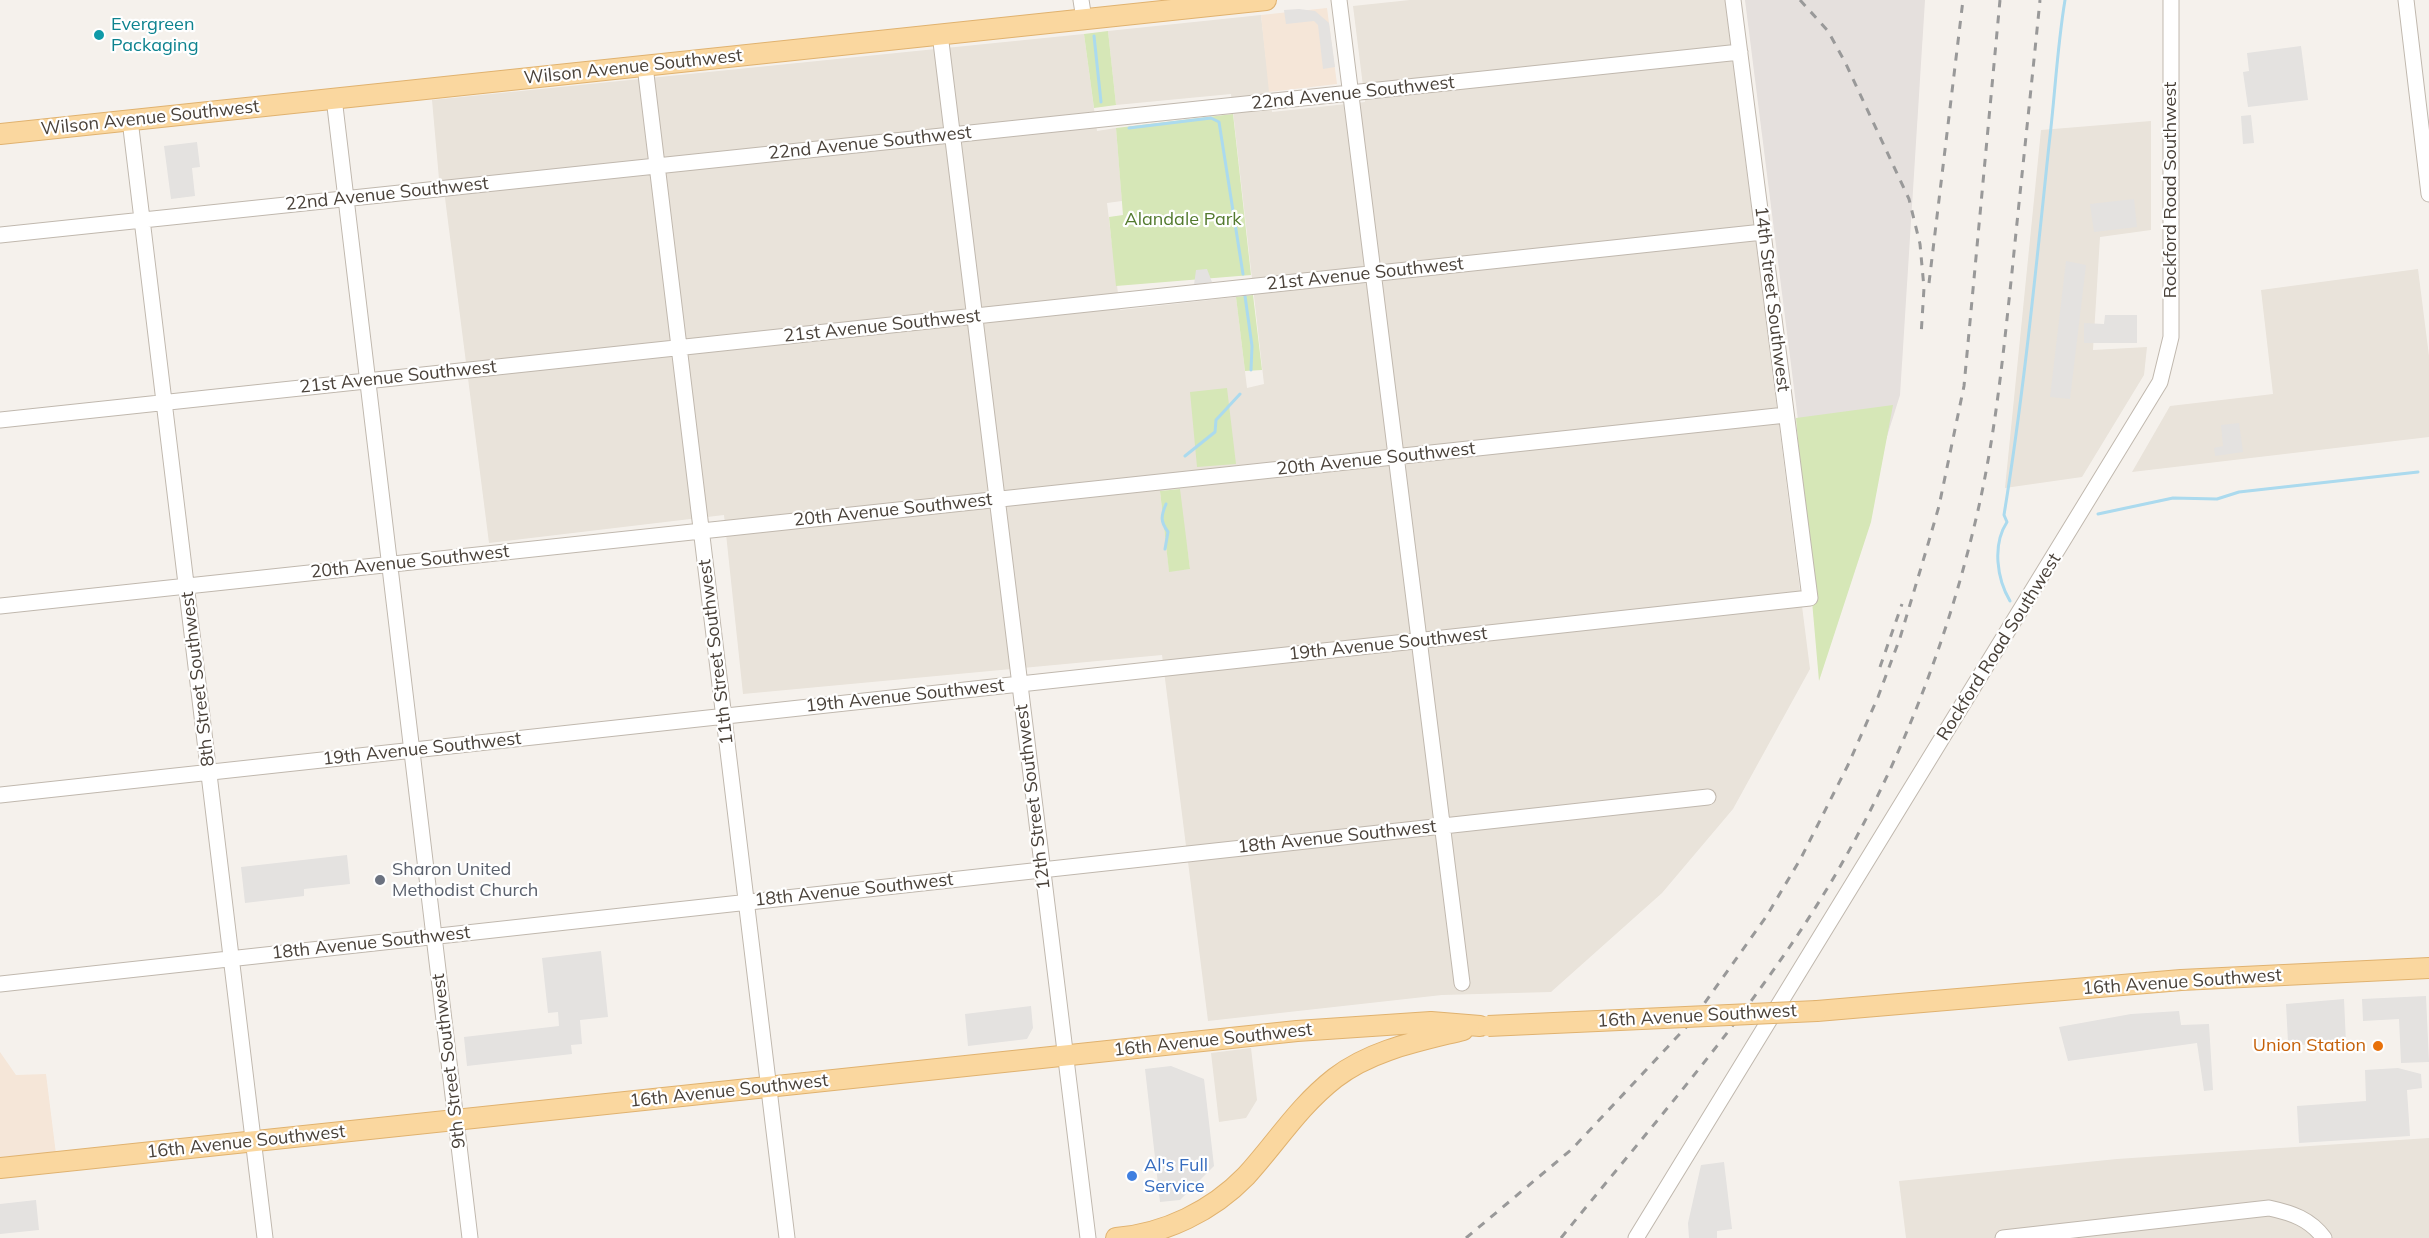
<!DOCTYPE html>
<style>
body{margin:0}
canvas{display:block;background:#f5f1ec}
</style>
<canvas width="2429" height="1238"></canvas>
<script>
const ctx = document.querySelector('canvas').getContext('2d');
ctx.lineJoin = 'round';
function paint(path, color) { ctx.fillStyle = color; ctx.fill(path, 'evenodd'); }
function trace(path, color, width, dash) { ctx.strokeStyle = color; ctx.lineWidth = width; ctx.lineCap = dash ? 'butt' : 'round'; ctx.setLineDash(dash || []); ctx.stroke(path); }
function label(font, color, halo, rows, align = 'center') {
  ctx.font = font + ' Mulish,sans-serif'; ctx.lineWidth = 4.5; ctx.setLineDash([]); ctx.textBaseline = 'middle'; ctx.strokeStyle = halo; ctx.fillStyle = color; for (const [text, x, y, turn = 0] of rows) {
    ctx.save(); ctx.translate(x, y); ctx.rotate((+turn || 0) * Math.PI / 180); ctx.textAlign = isNaN(turn) ? turn : align; if (halo) ctx.strokeText(text, 0, 0); ctx.fillText(text, 0, 0); ctx.restore();
  }
}
const residential = new Path2D(`
 M1410,0H1725L1810,669L1733,809L1662,893L1551,992L1442,995L1208,1021L1162,655L743,694L724,515L489,543L445,198L439,179L432,100L1084,34L1097,131L1116,128L1122,201L1107,203L1120,310L1236,297L1247,388L1264,384L1231,94L1116,105L1108,31L1261,15L1272,112L1365,102L1353,6ZM1179,489L1190,569L1169,571L1160,491Z
 M2151,121V230L2100,237L2093,350L2147,347L2144,375L2082,477L2005,488L2041,130Z
 M2418,269L2429,356V437L2132,472L2170,406L2273,394L2261,290Z
 M1251,1048L1257,1100L1246,1118L1219,1122L1211,1053Z
 M2429,1138V1238H1906L1899,1181L2117,1159Z`);
const commercial = new Path2D(`
 M1327,8L1337,84L1269,92L1261,15Z
 M0,1052L16,1075L46,1074L57,1162L0,1168Z`);
const industrial = new Path2D(`
 M1745,0H1925L1900,395L1825,634Z`);
const green = new Path2D(`
 M1108,31L1116,105L1094,108L1084,34Z
 M1233,114L1251,275L1116,286L1109,217L1123,215L1116,128Z
 M1253,295L1262,370L1245,371L1236,297Z
 M1227,388L1236,464L1197,467L1190,392Z
 M1893,405L1871,522L1819,681L1796,418Z
 M1180,489L1190,569L1169,572L1160,491Z`);
const parking = new Path2D(`
 M1299,9L1315,11L1329,23L1335,67L1323,69L1318,25L1314,21L1286,24L1284,10Z
 M2301,46L2308,100L2248,107L2243,72L2249,71L2247,53Z
 M2251,115L2254,143L2243,144L2241,116Z
 M197,142L200,167L192,168L195,196L171,199L164,146Z
 M2134,199L2137,227L2094,232L2090,204Z
 M2066,261L2086,265L2070,399L2050,397Z
 M1207,269L1212,282L1194,285L1196,270Z
 M2105,315H2137V343H2084V323L2104,324Z
 M2239,423L2243,452L2215,456L2214,448L2223,446L2221,425Z
 M347,855L350,884L304,889V896L245,903L241,867Z
 M601,951L608,1017L580,1020L582,1044L571,1045L572,1054L467,1066L464,1037L559,1026L558,1012L548,1013L542,958Z
 M2426,996L2429,1062L2401,1063L2399,1019L2363,1021L2362,999Z
 M2344,999L2346,1043L2296,1045L2288,1042L2286,1004Z
 M1031,1006L1033,1028L1027,1039L968,1046L965,1014Z
 M2179,1011L2181,1025L2209,1024L2213,1090L2204,1091L2197,1043L2068,1061L2059,1027L2131,1014Z
 M1171,1066L1204,1079L1214,1166L1180,1200L1160,1202L1145,1069Z
 M2398,1068L2421,1074L2422,1088L2407,1090L2410,1136L2299,1143L2297,1106L2366,1101L2365,1070Z
 M1724,1162L1732,1229L1717,1231V1238H1689L1688,1223L1701,1165Z
 M36,1200L39,1230L0,1234V1204Z`);
const stream = new Path2D(`
 M1094,36L1101,102
 M1129,128L1211,118L1219,122L1243,274
 M1245,296L1252,346L1251,370
 M1185,456L1215,432L1216,420L1240,394
 M2098,514L2173,498L2217,499L2239,492L2418,472
 M1165,549L1168,532C1160,521 1161,516 1166,504
 M2010,601C1997,579 1992,545 2007,522L2004,515C2024,392 2036,268 2049,145C2055,96 2057,48 2065,0`);
const minor = new Path2D(`
 M1081,0L1084,19
 M1339,0L1462,983
 M2406,0L2429,194
 M940,34L1088,1238
 M645,66L787,1238
 M334,98L470,1238
 M130,120L265,1238
 M0,235L1740,52
 M0,420L1763,232
 M0,606L1786,415
 M0,795L1810,598L1733,0
 M0,984L1708,797
 M1636,1238L2160,382L2171,337V0
 M2003,1238L2269,1208C2292,1213 2310,1219 2324,1238`);
const major = new Path2D(`
 M0,134L1266,0
 M1817,1011L2181,980L2429,968
 M0,1168L1297,1031L1431,1022L1480,1026
 M1116,1238C1165,1234 1212,1211 1246,1176C1277,1142 1298,1107 1335,1078C1371,1050 1419,1041 1463,1030`);
const rail = new Path2D(`
 M1800,0L1828,31L1846,64L1909,199L1920,244L1924,288L1921,336
 M1929,283L1963,0
 M1880,667L1902,604
 M1466,1238L1572,1149L1691,1022L1766,917L1801,858L1848,765L1878,697L1900,638L1926,551L1939,506L1964,386L2000,0
 M1561,1238C1656,1120 1760,1004 1837,872C1900,763 1946,645 1975,523C1995,441 2003,356 2012,272C2021,182 2031,91 2040,0`);
const majorBridge = new Path2D(`
 M1488,1026L1817,1011`);
const markers = [
 [99,35,6,"#0f9aa8"],
 [380,880,6,"#6b7280"],
 [2378,1046,6,"#e8710a"],
 [1132,1176,6,"#3f7fe0"]
];
const cultureNames = [
 ["Evergreen",111,25],
 ["Packaging",111,46]
];
const streetNames = [
 ["Wilson Avenue Southwest",633,67,-6],
 ["22nd Avenue Southwest",1353,93,-6],
 ["Wilson Avenue Southwest",150,118,-6],
 ["22nd Avenue Southwest",870,143,-6],
 ["Rockford Road Southwest",2171,190,-90],
 ["22nd Avenue Southwest",387,194,-6],
 ["21st Avenue Southwest",1365,274,-6],
 ["14th Street Southwest",1772,299,83],
 ["21st Avenue Southwest",882,326,-6],
 ["21st Avenue Southwest",398,377,-6],
 ["20th Avenue Southwest",1376,459,-6],
 ["20th Avenue Southwest",893,510,-6],
 ["20th Avenue Southwest",410,562,-6],
 ["19th Avenue Southwest",1388,644,-6],
 ["Rockford Road Southwest",1999,647,-58],
 ["11th Street Southwest",716,652,-97],
 ["8th Street Southwest",198,679,-97],
 ["19th Avenue Southwest",905,696,-6],
 ["19th Avenue Southwest",422,749,-6],
 ["12th Street Southwest",1033,797,-97],
 ["18th Avenue Southwest",1337,837,-6],
 ["18th Avenue Southwest",854,890,-6],
 ["18th Avenue Southwest",371,943,-6],
 ["16th Avenue Southwest",2182,982,-4],
 ["16th Avenue Southwest",1697,1016,-3],
 ["16th Avenue Southwest",1213,1040,-6],
 ["9th Street Southwest",449,1061,-97],
 ["16th Avenue Southwest",729,1091,-6],
 ["16th Avenue Southwest",246,1142,-6]
];
const parkNames = [
 ["Alandale Park",1183,220]
];
const worshipNames = [
 ["Sharon United",392,870],
 ["Methodist Church",392,891]
];
const foodNames = [
 ["Union Station",2366,1046]
];
const shopNames = [
 ["Al's Full",1144,1166],
 ["Service",1144,1187]
];
paint(residential, '#e9e3da');
paint(commercial, '#f5e6d8');
paint(industrial, '#e5e0dd');
paint(green, '#d6e7b7');
paint(parking, '#e4e2e0');
trace(stream, '#abdaee', 3);
trace(minor, '#c0b8ae', 17);
trace(major, '#e0b26f', 22);
trace(minor, '#fff', 15);
trace(major, '#fad79f', 20);
trace(rail, '#999', 3, [8, 8]);
trace(majorBridge, '#e0b26f', 22, []);
trace(majorBridge, '#fad79f', 20);
for (const [x, y, r, color] of markers) { const dot = new Path2D(); dot.arc(x, y, r, 0, 2 * Math.PI); ctx.fillStyle = color; ctx.fill(dot); trace(dot, '#fff', 2); }
label('18px', '#0d838f', '#fff', cultureNames, 'left');
label('18px', '#494139', '#fff', streetNames);
label('18px', '#537a2e', '#fff', parkNames);
label('18px', '#5b616d', '#fff', worshipNames, 'left');
label('18px', '#c56008', '#fff', foodNames, 'right');
label('18px', '#366cbe', '#fff', shopNames, 'left');
</script>
